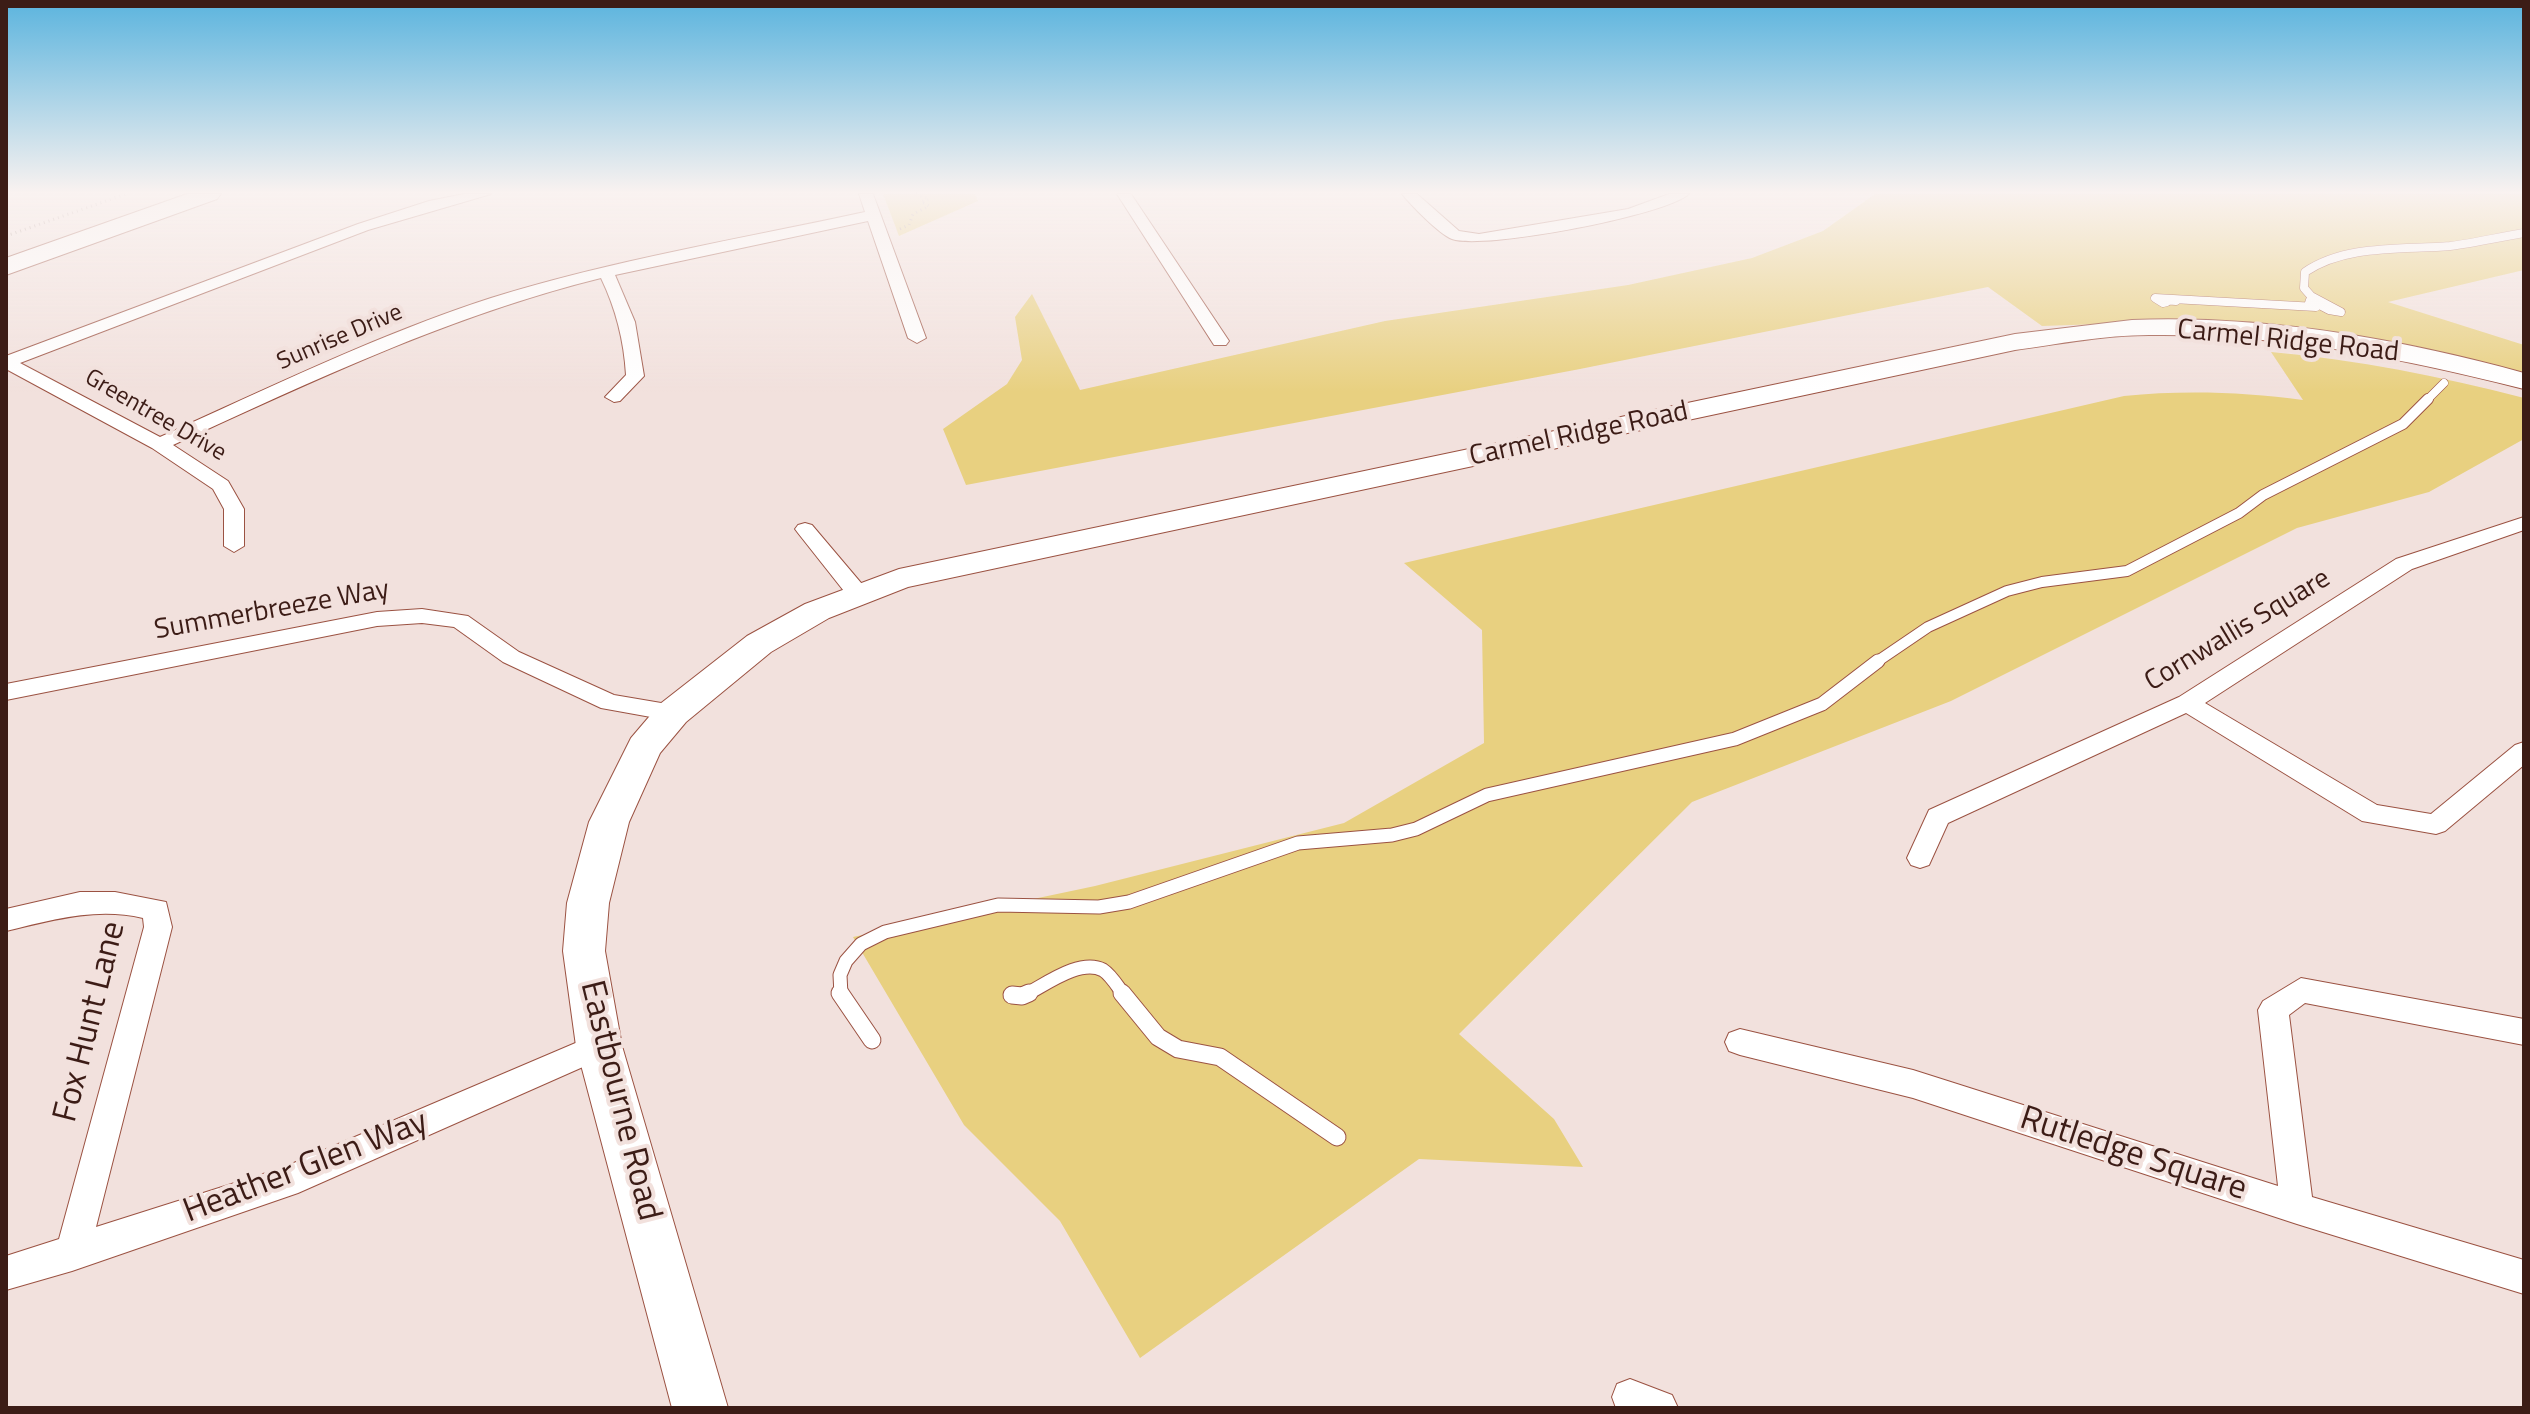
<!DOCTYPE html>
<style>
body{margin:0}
#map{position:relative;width:2530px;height:1414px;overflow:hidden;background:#f2e1dd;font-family:"Titillium Web",sans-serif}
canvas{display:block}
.frame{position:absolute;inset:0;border:8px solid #3c1c16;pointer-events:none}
</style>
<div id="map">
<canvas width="2530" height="1414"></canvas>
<div class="frame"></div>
</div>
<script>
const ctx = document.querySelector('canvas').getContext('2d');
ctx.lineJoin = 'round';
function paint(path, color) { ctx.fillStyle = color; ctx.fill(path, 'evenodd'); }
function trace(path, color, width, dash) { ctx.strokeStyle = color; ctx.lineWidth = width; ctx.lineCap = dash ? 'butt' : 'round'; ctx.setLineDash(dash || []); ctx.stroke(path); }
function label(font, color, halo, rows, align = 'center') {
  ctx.font = font + ' "Titillium Web",sans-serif'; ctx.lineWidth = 8; ctx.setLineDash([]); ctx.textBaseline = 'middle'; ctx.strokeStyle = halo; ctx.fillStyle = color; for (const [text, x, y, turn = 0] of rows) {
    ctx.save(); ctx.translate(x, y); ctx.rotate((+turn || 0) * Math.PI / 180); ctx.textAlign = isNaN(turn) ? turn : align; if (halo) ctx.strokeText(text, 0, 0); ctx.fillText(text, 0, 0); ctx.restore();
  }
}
const green = new Path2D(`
 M883,194H975L978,201L899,236Z
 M1875,194H2524V270L2388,302L2524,345V372L2315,334L2163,322L2042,326L1988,287L1580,369L966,485L943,429L1007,384L1022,360L1015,317L1032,294L1080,390L1385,321L1628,285L1752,258L1823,231Z
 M2271,352C2358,360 2440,376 2524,398V439L2429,492L2297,528L1951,701L1692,802L1459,1034L1554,1119L1583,1167L1419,1159L1140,1358L1060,1221L964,1125L853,937L1095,886L1344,823L1484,743L1482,630L1404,563L2124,396C2183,390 2244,392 2303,400Z`);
const path = new Path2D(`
 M900,229L909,225L913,214L929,206L921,202L929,199L916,194
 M6,236L126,194`);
const laneFar3 = new Path2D(`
 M2176,301L2162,300L2167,302L2163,303L2155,298L2316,307L2309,303L2310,300L2329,310L2341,312L2311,296L2304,288L2305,272C2346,244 2403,250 2450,246C2475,243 2499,237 2524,233
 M2426,401L2444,383`);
const laneFar2 = new Path2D(`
 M1875,663L1928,627L2007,591L2042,582L2127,571L2239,513L2263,495L2403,424L2428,399`);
const laneFar1 = new Path2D(`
 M841,995L840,975L846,961L861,944L885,932L998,905L1099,907L1129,902L1298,843L1392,835L1416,829L1487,795L1735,739L1822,704L1878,661
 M1025,995C1045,985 1080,958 1103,970C1111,975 1118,987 1124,995`);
const lane = new Path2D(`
 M840,993L872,1040
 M1122,993L1158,1037L1178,1049L1220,1057L1337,1137
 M1012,995L1022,996L1029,993`);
const street = new Path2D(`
 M464,194H491L368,230L20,363L160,437C269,388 377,335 491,298C613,260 740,239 865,212L859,194H873L926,338L917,343L908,338L868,221L615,275L635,322L644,376L620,401L614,402L605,397L626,375C624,341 616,309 601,278C451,315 313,381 173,445L228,481L244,509V546L234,552L224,546V509L213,489L152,448L6,369V356L358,224L429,201Z
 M1117,194H1131L1229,341L1226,345H1214Z
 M1402,194H1417L1459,231L1479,234L1628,209L1669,194H1689C1664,216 1483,250 1452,239C1439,234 1411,205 1402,194Z
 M2524,517V530L2412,569L2205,703L2377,805L2431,814L2515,745L2524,742V765L2445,831L2436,834L2362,821L2186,713L1948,823L1929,865L1920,868L1911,865L1907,858L1929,810L2179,697L2396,559Z
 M805,523L812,525L867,590L870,595L867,600H851L798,533L795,529L798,525Z
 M422,609L468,616L519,652L614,695L673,705L682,707L685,713L682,719L673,721L601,708L503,662L454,627L422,623L377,626L6,700V684L377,612Z
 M80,892H115L166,902L172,927L96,1227L282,1168L599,1033L610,1037L614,1046L610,1055L298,1193L72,1271L6,1290V1256L59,1239L144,927L143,918C96,907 52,920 6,931V909Z
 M2301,978L2524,1019V1045L2305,1003L2289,1015L2312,1197L2524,1260V1294L2297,1224L1913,1098L1740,1055L1729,1051L1725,1042L1729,1033L1740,1029L1913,1070L2278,1186L2258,1010L2263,1001Z
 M1630,1379L1672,1395L1678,1408H1616L1612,1397L1617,1384Z`);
const secondary = new Path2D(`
 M2132,320C2264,315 2397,338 2524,373V389C2401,358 2277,333 2149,335C2104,335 2059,344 2015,350L908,587L829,618L771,652L686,722L660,753L629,822L609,903L605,951L622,1046L728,1408H672L576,1046L563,951L567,903L589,822L631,738L660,704L747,636L805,604L899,569L2015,334Z`);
const primary = new Path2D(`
 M187,194H221L217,199L6,275V258Z`);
const farStreetnames = [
 ["Sunrise Drive",340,338,-23],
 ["Greentree Drive",155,416,30]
];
const streetNames = [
 ["Carmel Ridge Road",2288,342,6],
 ["Carmel Ridge Road",1579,435,-12],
 ["Summerbreeze Way",272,611,-10],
 ["Cornwallis Square",2238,631,-31]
];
const nearStreetnames = [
 ["Fox Hunt Lane",91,1022,-76],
 ["Eastbourne Road",619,1101,76],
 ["Rutledge Square",2133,1155,18],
 ["Heather Glen Way",306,1168,-21]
];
paint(green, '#e8d080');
trace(laneFar3, '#9b5242', 9);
trace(laneFar2, '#9b5242', 12);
trace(laneFar1, '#9b5242', 15);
trace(lane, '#9b5242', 19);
trace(street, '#9b5242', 2);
trace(secondary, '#9b5242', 2);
trace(primary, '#9b5242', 2);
trace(path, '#a7908b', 3, [1, 4]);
trace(laneFar3, '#fff', 8);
trace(laneFar2, '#fff', 10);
trace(laneFar1, '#fff', 13);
trace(lane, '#fff', 17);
paint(street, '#fff');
paint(secondary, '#fff');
paint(primary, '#fff');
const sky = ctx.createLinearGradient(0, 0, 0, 392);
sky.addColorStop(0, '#5bb4de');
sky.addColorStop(0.49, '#f9f2f0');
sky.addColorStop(1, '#f9f2f000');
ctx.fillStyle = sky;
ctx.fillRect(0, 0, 2530, 392);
label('24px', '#3c1c16', '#f2e1dd', farStreetnames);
label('28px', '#3c1c16', '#f2e1dd', streetNames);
label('34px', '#3c1c16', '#f2e1dd', nearStreetnames);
</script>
